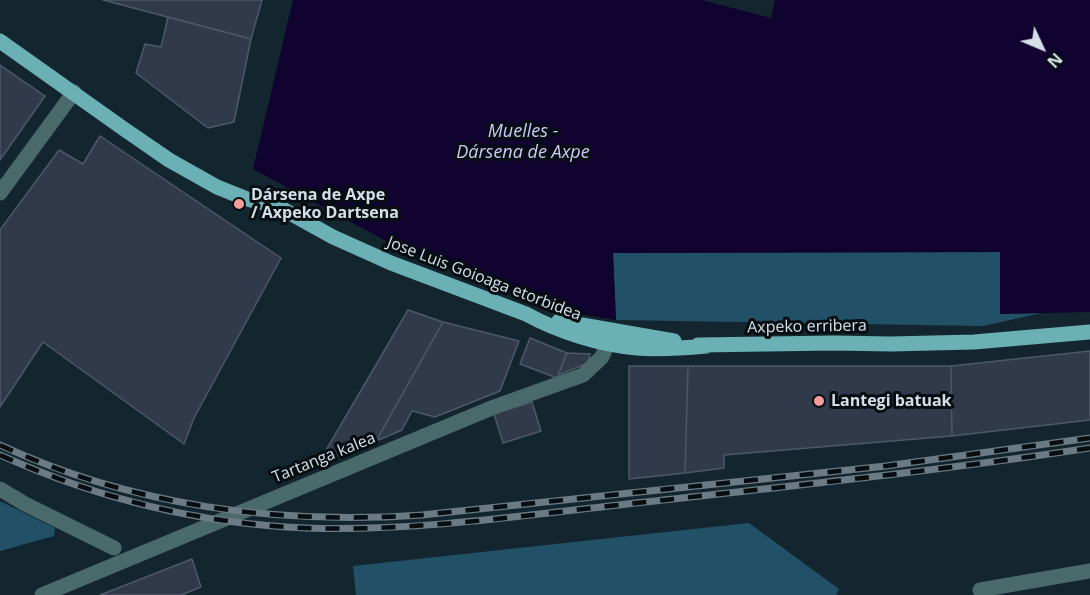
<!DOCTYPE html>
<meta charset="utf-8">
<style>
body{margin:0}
#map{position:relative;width:1090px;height:595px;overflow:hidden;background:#132630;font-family:"Open Sans",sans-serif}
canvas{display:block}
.north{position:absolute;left:1012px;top:18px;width:60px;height:60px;-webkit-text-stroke:4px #060e12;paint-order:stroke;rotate:134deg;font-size:16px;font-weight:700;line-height:24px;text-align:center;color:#d4e0e7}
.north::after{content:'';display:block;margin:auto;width:21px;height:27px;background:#d4e0e7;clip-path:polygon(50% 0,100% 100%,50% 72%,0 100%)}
</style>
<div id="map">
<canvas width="1090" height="595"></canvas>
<div class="north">N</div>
</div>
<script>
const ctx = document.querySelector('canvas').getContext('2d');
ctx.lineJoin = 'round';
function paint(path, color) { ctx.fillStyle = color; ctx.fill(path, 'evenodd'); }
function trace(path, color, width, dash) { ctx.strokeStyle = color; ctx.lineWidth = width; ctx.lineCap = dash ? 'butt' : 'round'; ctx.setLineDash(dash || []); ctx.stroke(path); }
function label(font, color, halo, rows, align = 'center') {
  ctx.font = font + ' "Open Sans",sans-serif'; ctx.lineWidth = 6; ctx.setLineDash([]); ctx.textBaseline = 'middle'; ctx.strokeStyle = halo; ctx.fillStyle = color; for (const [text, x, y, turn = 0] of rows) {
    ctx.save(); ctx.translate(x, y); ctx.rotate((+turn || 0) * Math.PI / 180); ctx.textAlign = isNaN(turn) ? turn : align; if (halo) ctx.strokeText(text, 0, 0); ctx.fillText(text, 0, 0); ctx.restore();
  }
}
const green = new Path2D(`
 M1001,252L1000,314L1042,313L983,326L616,320L613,253Z
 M0,501L55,528L54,536L0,551Z
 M749,523L839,589L836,595H356L353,566Z`);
const water = new Path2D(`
 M293,0H702L771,18L775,0H1090V312L1000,314V252L613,253L616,320L571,313L399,248L253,169Z`);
const building = new Path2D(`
 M103,0H262L251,39Z
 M168,17L251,39L234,122L208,128L136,73L145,44L161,47Z
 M0,65L45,96L0,160Z
 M100,136L281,258L194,418L184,444L43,342L0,407V230L59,150L83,164Z
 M408,310L443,322L376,441L318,464Z
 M443,322L519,341L500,391L435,417L412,411L402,430L376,441Z
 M530,338L567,353L557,378L520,364Z
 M1090,351V420L952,436L951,366Z
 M567,353L590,354L588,363L558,375Z
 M629,366H688L685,473L629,479Z
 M688,366H951L952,436L724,455V468L685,473Z
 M532,402L541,431L503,443L494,414Z
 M192,559L201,587L181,595H100Z`);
const street = new Path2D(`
 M0,193L74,92
 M0,489L25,504L114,548
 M980,590L1090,571
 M42,595L494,407L583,375L602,357L608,343`);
const primary = new Path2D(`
 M0,41L124,129L169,160L217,187L247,199L279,207L333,237L391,263L526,314C559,332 600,345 637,348C661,350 684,348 707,346
 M559,321L674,341
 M698,345L835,343L891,344L974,342L1090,332`);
const rail = new Path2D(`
 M0,445C132,506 278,525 422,515L886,466L1090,438
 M0,455C96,498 201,524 306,528C422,532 539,513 655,501C800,485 945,470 1090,448`);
const markers = [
 [239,204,6,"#f59b9b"],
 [819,401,6,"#f59b9b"]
];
const poiNames = [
 ["Dársena de Axpe",251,195],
 ["/ Axpeko Dartsena",251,213],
 ["Lantegi batuak",831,401]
];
const streetNames = [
 ["Jose Luis Goioaga etorbidea",484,279,21],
 ["Axpeko erribera",807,327,-1],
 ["Tartanga kalea",324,458,-22]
];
const waterNames = [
 ["Muelles -",523,132],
 ["Dársena de Axpe",523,153]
];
paint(green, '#225167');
paint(water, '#11032f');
paint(building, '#303a4a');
trace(building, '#4d5869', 1.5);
trace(street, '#49696b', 15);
trace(primary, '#6ab0b4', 15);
trace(rail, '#6b7a83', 7);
trace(rail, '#060e12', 4.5, [14]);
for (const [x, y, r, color] of markers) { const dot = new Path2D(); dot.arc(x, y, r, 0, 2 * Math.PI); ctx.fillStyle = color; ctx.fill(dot); trace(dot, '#060e12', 2); }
label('bold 16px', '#d4e0e7', '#060e12', poiNames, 'left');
label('16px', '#d4e0e7', '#060e12', streetNames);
label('italic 18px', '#cec8f8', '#060e12', waterNames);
</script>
